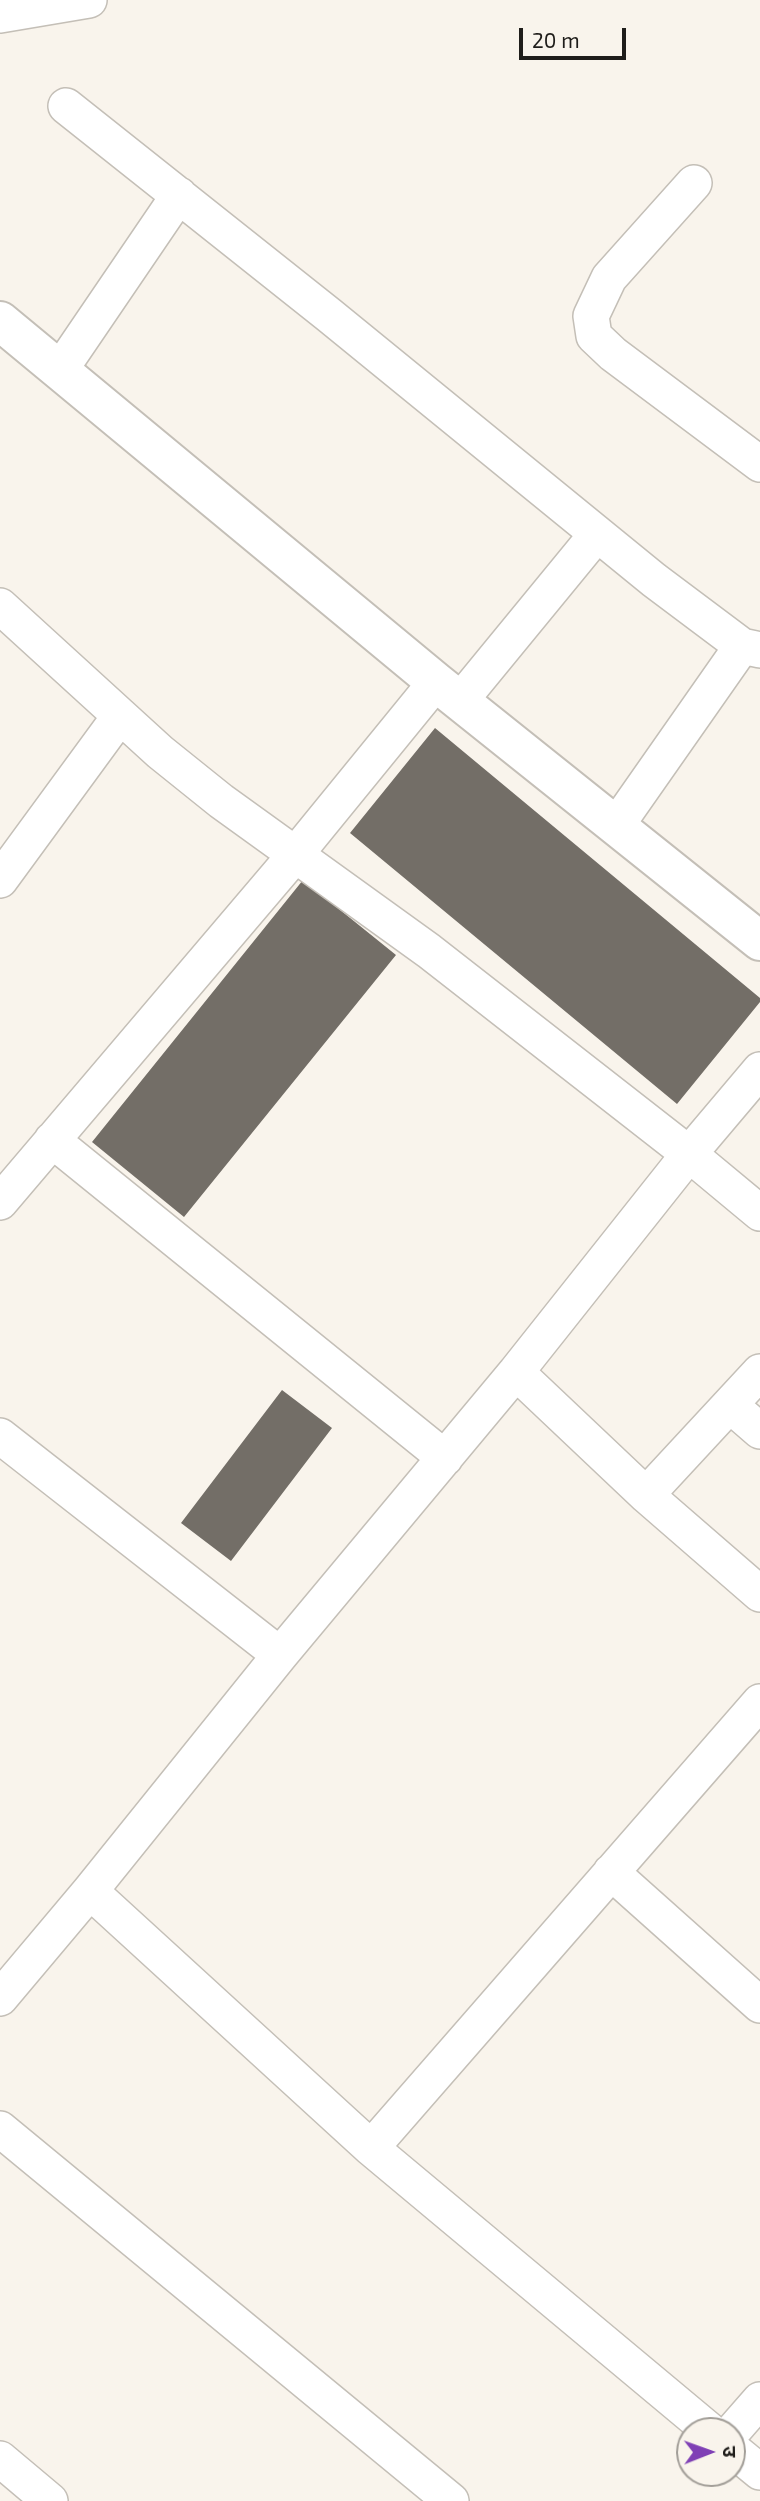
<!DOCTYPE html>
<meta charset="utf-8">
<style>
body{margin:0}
#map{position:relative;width:760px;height:2501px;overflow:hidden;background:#f9f4ec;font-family:"Exo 2","Noto Sans Devanagari",sans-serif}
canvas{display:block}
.north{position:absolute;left:676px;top:2417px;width:70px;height:70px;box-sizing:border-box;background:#f9f4ec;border:2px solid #a29e98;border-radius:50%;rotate:89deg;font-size:19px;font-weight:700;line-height:28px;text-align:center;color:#1f1d1a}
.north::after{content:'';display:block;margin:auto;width:24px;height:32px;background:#7f40b5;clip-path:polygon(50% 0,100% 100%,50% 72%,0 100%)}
.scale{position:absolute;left:519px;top:28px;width:107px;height:32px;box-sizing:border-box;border:4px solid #1f1d1a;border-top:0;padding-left:9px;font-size:21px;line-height:24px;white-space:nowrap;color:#1f1d1a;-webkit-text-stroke:5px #f9f4ec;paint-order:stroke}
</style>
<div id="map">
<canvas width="760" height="2501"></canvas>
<div class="north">उ</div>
<div class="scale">20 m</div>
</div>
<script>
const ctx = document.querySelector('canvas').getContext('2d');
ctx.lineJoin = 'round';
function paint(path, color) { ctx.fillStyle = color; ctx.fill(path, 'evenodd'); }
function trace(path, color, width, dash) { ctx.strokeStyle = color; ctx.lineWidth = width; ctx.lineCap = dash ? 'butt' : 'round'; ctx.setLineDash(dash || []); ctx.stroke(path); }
const building = new Path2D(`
 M435,728L760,998V1002L677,1104L350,833Z
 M303,880L396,955L184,1217L92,1142Z
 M282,1390L332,1428L231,1561L181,1523Z`);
const minor = new Path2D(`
 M0,15L89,0
 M66,106L329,315L654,580L742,646L760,650
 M694,183L609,278L591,316L594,336L613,354L760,464
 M60,370L179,195
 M0,606L160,752L221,801L429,951L689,1154L760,1213
 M460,701L597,534
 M616,826L742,646
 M0,880L120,716
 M52,1140L445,1458
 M0,1202L295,855L436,682
 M516,1372L646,1495L760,1594
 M730,1405L760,1431
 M0,1436L280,1655
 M646,1495L760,1372
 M611,1872L760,2005
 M90,1891L371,2148L710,2431
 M0,1998L90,1891L280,1655L516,1372L689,1154L760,1070
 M0,2129L451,2501
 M371,2148L760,1702
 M732,2432L760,2400
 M732,2449L760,2472
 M0,2459L50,2501`);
const tertiary = new Path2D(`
 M0,321L436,682L760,941`);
paint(building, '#736e67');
trace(minor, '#c4bfb7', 38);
trace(tertiary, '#c4bfb7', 42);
trace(minor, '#fff', 35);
trace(tertiary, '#fff', 38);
</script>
